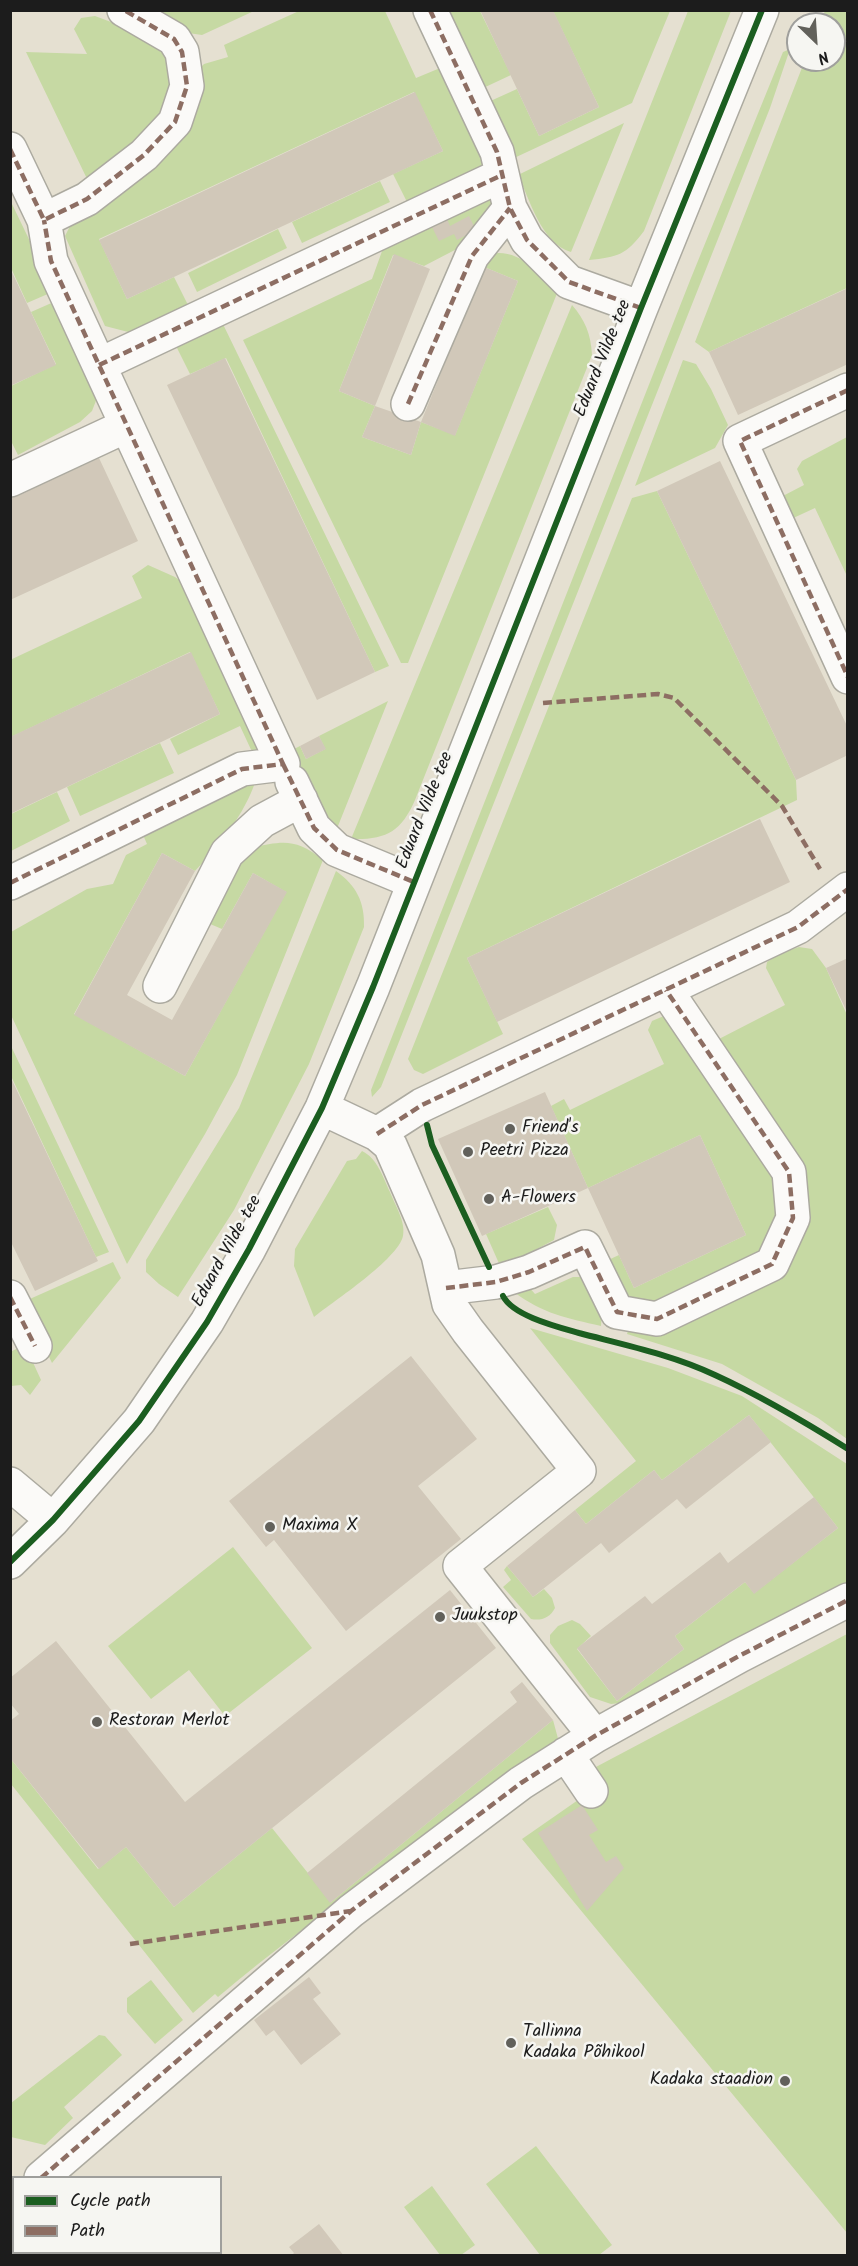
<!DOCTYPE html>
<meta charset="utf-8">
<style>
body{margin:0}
#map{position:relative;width:858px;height:2266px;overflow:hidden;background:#e5e0d1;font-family:Kalam,sans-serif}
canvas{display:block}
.frame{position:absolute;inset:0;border:12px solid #1c1c1c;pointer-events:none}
.legend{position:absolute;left:12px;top:2176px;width:210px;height:78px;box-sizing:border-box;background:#f6f6f2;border:2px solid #9f9f9c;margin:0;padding:8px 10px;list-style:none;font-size:18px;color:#1c1c1c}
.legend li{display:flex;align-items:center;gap:12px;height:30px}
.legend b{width:30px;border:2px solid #9f9f9c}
.north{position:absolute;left:786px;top:12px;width:60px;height:60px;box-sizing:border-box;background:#f6f6f2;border:2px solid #9f9f9c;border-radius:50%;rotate:155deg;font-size:16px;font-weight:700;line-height:24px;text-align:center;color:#1c1c1c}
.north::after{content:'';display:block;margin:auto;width:21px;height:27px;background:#62615b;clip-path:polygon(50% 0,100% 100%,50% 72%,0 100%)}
</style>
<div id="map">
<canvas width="858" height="2266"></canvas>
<div class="frame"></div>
<ul class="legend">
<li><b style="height:8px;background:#1b5e20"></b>Cycle path</li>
<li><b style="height:8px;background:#8d6e63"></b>Path</li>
</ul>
<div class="north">N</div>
</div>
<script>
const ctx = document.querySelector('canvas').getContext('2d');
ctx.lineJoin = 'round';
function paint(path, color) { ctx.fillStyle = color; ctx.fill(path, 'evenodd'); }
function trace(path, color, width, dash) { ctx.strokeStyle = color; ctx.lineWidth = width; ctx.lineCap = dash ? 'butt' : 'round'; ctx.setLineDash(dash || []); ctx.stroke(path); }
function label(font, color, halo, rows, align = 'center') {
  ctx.font = font + ' Kalam,sans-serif'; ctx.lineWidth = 5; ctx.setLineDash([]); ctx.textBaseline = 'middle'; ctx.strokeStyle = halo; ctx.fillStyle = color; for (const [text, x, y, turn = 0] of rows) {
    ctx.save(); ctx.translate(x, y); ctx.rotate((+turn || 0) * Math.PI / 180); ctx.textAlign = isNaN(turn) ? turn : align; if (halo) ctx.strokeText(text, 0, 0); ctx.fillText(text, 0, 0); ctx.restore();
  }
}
const green = new Path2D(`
 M148,11H254L202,35L188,33Z
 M299,11H385L416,78L445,66L486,168L409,206L393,174L443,151L414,92L99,239L127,299L174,277L190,309L136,334L105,326L65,236L70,226L196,72L204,64L228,57L224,45Z
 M442,11H480L511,75L479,90Z
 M553,11H670L632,103L512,159L486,103L517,89L539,136L599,107Z
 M688,11H731L644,231C626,255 618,257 589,260Z
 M825,11H847V288L709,352L695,342L805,60H834V24H819Z
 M95,16L119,25L158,48L170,62L175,73L167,113L89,183L26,52L87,54L74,29L81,18Z
 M790,49L770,108L381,1087L372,1097L371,1090L691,278L783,52Z
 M624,123L571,252C541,243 530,200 518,175Z
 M380,181L390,202L302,243L292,222Z
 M484,193L498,196L476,239L424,266L393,255L339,391L375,406L362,437L411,455L421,422L455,435L518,281L484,267L490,254C519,248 539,273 558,291L408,663H401L243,340L372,279L386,240Z
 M11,202L53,289L50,293L27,303L11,268Z
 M278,229L287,248L197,292L188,273Z
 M56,301L97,398L92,411L80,422L18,455L11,441V386L56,364L31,312Z
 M572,305C585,320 591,334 592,355L415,800C401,832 386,840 351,839Z
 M220,318L389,666L375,672L226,358L190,374L173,340Z
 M683,360L696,364L711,389L728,425L715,448L635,486Z
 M847,437V576L815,508L789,520L779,498L804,485L797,469L802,461Z
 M657,491L796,780L797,800L467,958L503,1034L423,1074L414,1070L408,1059L632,498Z
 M148,565L175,577L190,588L261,748L254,756L240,726L178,755L170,739L220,714L190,652L11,737L10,660L142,598L132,576Z
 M388,701L336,831L319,806L290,751L300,746L306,759L325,749L319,736Z
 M160,743L174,773L80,816L67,787Z
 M256,780C244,815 220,845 195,871L162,853L74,1014L185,1076L286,892L253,873L222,929L203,921L250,848C284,841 295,838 323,860L237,1075L205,1134L127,1264L11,1015V932L87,889L113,884L126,855L147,844L140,828Z
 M57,792L70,821L11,851V814Z
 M336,871C356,885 365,902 364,927L309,1064L234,1210L178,1297L159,1284L146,1272V1260L239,1108Z
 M799,947L812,949L826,968L847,1015V1439L818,1418L722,1364L627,1334L629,1328L779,1272L803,1180L717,1040L785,1005L766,968L767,962L781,953Z
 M671,1013L773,1171L782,1193L770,1249L653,1310L624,1299L606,1261L619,1255L634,1288L746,1235L700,1135L588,1188L551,1106L564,1099L570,1110L664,1064L648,1030L652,1021Z
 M11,1046L109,1252L96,1257L11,1076Z
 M362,1151C377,1158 383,1177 390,1192C395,1205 406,1222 403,1236C398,1259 334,1301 314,1317L294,1266L295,1249L347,1161L356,1159Z
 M548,1207L557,1225L554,1240L501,1268L486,1234Z
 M113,1262L121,1278L52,1363L23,1302Z
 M573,1277H582L602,1311L601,1326C567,1318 543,1314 514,1292L528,1286L535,1294Z
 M530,1328L668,1368L742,1396L847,1464V1583L787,1612L631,1702L611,1704L590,1697L550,1643V1635L558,1626L572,1620L580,1624L591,1636L577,1649L617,1701L684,1649L675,1636L745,1582L754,1593L838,1528L749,1415L662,1480L654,1470L586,1524L575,1510L636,1461Z
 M25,1345L41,1380L30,1395L21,1385L11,1386L10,1352Z
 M233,1547L312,1648L225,1716L189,1670L151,1699L108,1646Z
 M507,1566L533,1597L544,1589L552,1598L555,1608C550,1618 541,1621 531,1619L503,1587L511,1580L504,1570Z
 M847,1634V2233L522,1839L591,1791L594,1768Z
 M553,1720L560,1746C443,1826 327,1906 218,1997L215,1994L193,2013L11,1784L10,1758L98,1869L126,1847L174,1907L272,1828L331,1902Z
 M151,1980L183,2020L155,2044L127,2012V1998Z
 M99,2035L105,2036L122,2055L64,2107L73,2118L45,2145L11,2137V2103Z
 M536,2146L612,2245L599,2255H540L486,2184Z
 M432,2186L475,2245L461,2255H440L404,2207Z`);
const building = new Path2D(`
 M480,10H553L599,107L539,136Z
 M415,92L443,151L127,299L99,240Z
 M469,216L476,230L457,240L454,234L439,241L432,227L447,219L450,226Z
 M394,254L430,269L375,406L339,391Z
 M484,267L518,281L455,436L421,422Z
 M10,268L56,365L10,386Z
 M848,288V364L738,415L709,352Z
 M225,358L375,672L317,700L167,385Z
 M375,406L421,422L411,455L362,437Z
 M99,458L138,541L10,600V499Z
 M720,461L848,728V755L796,780L657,491Z
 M191,652L220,714L10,814V737Z
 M319,736L326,749L306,759L300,746Z
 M760,819L790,882L497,1022L467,958Z
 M162,853L195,871L127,995L172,1020L253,873L287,892L185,1076L74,1015Z
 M848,958V1014L826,968Z
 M10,1076L98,1261L35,1291L10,1240Z
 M545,1092L588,1188L482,1236L438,1139Z
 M700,1135L746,1235L634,1288L588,1188Z
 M411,1356L477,1439L418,1486L461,1539L346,1631L274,1540L266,1547L229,1501Z
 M749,1415L771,1442L686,1509L677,1499L609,1553L601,1543L533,1597L507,1566L575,1510L586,1524L654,1470L662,1480Z
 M814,1497L838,1528L754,1594L745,1582L675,1636L684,1649L617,1701L577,1648L645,1596L652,1604L720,1552L728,1563Z
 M450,1590L496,1648L174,1907L126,1847L99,1869L10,1758V1721L19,1714L10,1703V1678L56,1641L185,1802Z
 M522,1682L553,1720L330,1903L307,1873L517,1702L510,1692Z
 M582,1805L598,1830L589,1835L606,1862L616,1856L624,1868L587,1911L538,1833Z
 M309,1977L321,1993L313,1999L341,2034L301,2065L274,2030L266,2036L254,2020Z
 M319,2224L344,2256H291L294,2253L289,2247Z`);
const minor = new Path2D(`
 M430,10L497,152L510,208L527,240L569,282L641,308
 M10,149L44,220L87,199L144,155L175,122L187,86L182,52L174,39L124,10
 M99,365L502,175
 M848,390L740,441L848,677
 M408,404L472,256L510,208
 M10,480L126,426
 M292,782L314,828L337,850L414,882
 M10,883L242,769L283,764L51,261L44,220
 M160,986L227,853L262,821L301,800
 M322,1108L377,1134L390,1145L438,1255L449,1304L468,1331L579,1471L460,1566L595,1736
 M377,1134L422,1105L798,927L848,889
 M446,1288L496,1282L529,1272L585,1247L617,1312L657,1319L772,1264L793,1218L789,1172L666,990
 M10,1297L35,1346
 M10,1484L53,1520
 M10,1562L53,1520L139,1421L207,1322L249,1249L322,1108L373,987L641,308L762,10
 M566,1754L591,1791
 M41,2178L351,1911L521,1783L595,1736L739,1656L848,1600
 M10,2204L14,2201`);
const quiet = new Path2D(`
 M430,10L497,152L510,208L527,240L569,282L641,308
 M10,149L44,220L87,199L144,155L175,122L187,86L182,52L174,39L124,10
 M99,365L502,175
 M848,390L740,441L848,677
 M408,404L472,256L510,208
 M543,703L658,694L674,698L782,806L820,869
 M283,764L314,828L337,850L414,882
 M10,883L242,769L283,764L51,261L44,220
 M377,1134L422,1105L798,927L848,889
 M446,1288L496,1282L529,1272L585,1247L617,1312L657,1319L772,1264L793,1218L789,1172L666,990
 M10,1297L35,1346
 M130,1944L351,1911
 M41,2178L351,1911L521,1783L595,1736L739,1656L848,1600
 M10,2204L14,2201`);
const cycleway = new Path2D(`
 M427,1125L432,1145L489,1267
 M503,1296C513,1316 558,1327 579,1333C625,1345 673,1355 715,1375C761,1396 805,1422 848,1449
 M10,1562L53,1520L139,1421L207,1322L249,1249L322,1108L373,987L641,308L762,10`);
const markers = [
 [510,1129,6,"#62615b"],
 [468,1152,6,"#62615b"],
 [489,1199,6,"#62615b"],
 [270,1527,6,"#62615b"],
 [440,1617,6,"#62615b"],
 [97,1722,6,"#62615b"],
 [511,2043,6,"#62615b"],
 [785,2081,6,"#62615b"]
];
const streetNames = [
 ["Eduard Vilde tee",604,359,-68],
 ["Eduard Vilde tee",426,811,-68],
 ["Eduard Vilde tee",228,1252,-61]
];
const poiNames = [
 ["Friend's",522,1129],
 ["Peetri Pizza",480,1152],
 ["A-Flowers",501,1199],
 ["Maxima X",282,1527],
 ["Juukstop",452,1617],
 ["Restoran Merlot",109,1722],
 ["Tallinna",523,2033],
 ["Kadaka Põhikool",523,2054],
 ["Kadaka staadion",773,2081,"right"]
];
paint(green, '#c6d9a3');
paint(building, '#d1c8b9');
trace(minor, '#acaaa0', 36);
trace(minor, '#fbfaf8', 33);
trace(quiet, '#8d6e63', 4.5, [9, 4.5]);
trace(cycleway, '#1b5e20', 6);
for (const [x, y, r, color] of markers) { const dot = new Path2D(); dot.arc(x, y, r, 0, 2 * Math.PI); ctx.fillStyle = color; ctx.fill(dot); trace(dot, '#f6f6f2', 2); }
label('18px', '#1c1c1c', '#f6f6f2', streetNames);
label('18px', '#1c1c1c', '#f6f6f2', poiNames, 'left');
</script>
